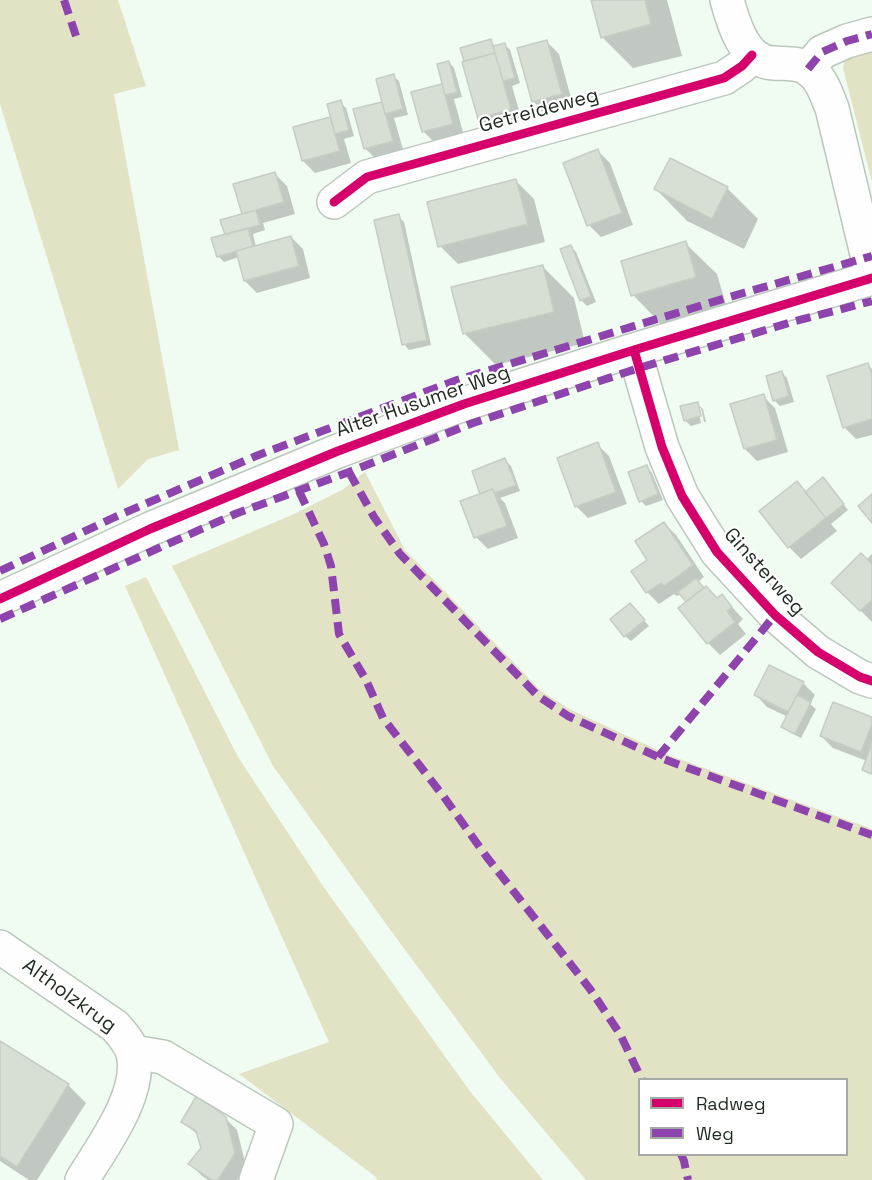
<!DOCTYPE html>
<style>
body{margin:0}
#map{position:relative;width:872px;height:1180px;overflow:hidden;background:#f0fbf2;font-family:"Space Grotesk",sans-serif}
canvas{display:block}
.legend{position:absolute;left:638px;top:1078px;width:210px;height:78px;box-sizing:border-box;background:#fff;border:2px solid #a5aaa6;margin:0;padding:8px 10px;list-style:none;font-size:18px;color:#1f2a20}
.legend li{display:flex;align-items:center;gap:12px;height:30px}
.legend b{width:30px;border:2px solid #a5aaa6}
</style>
<div id="map">
<canvas width="872" height="1180"></canvas>
<ul class="legend">
<li><b style="height:8px;background:#d6006c"></b>Radweg</li>
<li><b style="height:8px;background:#8e44ad"></b>Weg</li>
</ul>
</div>
<script>
const ctx = document.querySelector('canvas').getContext('2d');
ctx.lineJoin = 'round';
function paint(path, color) { ctx.fillStyle = color; ctx.fill(path, 'evenodd'); }
function trace(path, color, width, dash) { ctx.strokeStyle = color; ctx.lineWidth = width; ctx.lineCap = dash ? 'butt' : 'round'; ctx.setLineDash(dash || []); ctx.stroke(path); }
function label(font, color, halo, rows, align = 'center') {
  ctx.font = font + ' "Space Grotesk",sans-serif'; ctx.lineWidth = 4.5; ctx.setLineDash([]); ctx.textBaseline = 'middle'; ctx.strokeStyle = halo; ctx.fillStyle = color; for (const [text, x, y, turn = 0] of rows) {
    ctx.save(); ctx.translate(x, y); ctx.rotate((+turn || 0) * Math.PI / 180); ctx.textAlign = isNaN(turn) ? turn : align; if (halo) ctx.strokeText(text, 0, 0); ctx.fillText(text, 0, 0); ctx.restore();
  }
}
const green = new Path2D(`
 M0,0H118L146,86L114,94L179,450L148,459L118,489L0,104Z
 M872,47V182L843,68L846,55Z
 M365,472L405,550L541,691L571,710L671,756L872,829V1180H586L500,1078L386,924L273,766L172,566L294,514L342,490ZM640,1080H846V1154H640Z
 M146,577L238,757L323,886L469,1090L543,1180H377L376,1177L239,1074L329,1042L125,586Z`);
const shadow = new Path2D(`
 M592,0H667L682,56L633,68L602,37Z
 M490,41L496,47L505,45L510,50L520,83L512,86L522,121L491,130L479,118L462,49Z
 M547,42L559,54L573,105L545,113L533,101Z
 M449,62L454,68L462,97L454,99L464,136L435,143L423,131L442,85L445,89Z
 M393,76L399,81L408,115L394,118L404,153L377,160L365,148Z
 M340,102L346,108L354,136L344,139L351,163L315,173L303,161L330,119L333,122Z
 M598,151L610,163L633,225L601,237L589,225Z
 M275,174L287,186L295,214L263,223L265,230L253,234L256,247L291,237L303,249L310,278L257,293L245,281L239,257L224,262L218,256L226,236Z
 M516,181L534,199L545,242L458,264L440,246Z
 M727,188L758,219L744,249L687,221L656,189Z
 M398,216L404,222L431,345L409,350L404,344Z
 M685,243L717,274L727,308L664,327L633,295Z
 M571,246L576,252L596,302L587,306L581,300Z
 M543,267L574,298L585,343L496,365L464,333Z
 M868,365L872,369V435L856,439L844,427Z
 M781,372L787,378L794,402L780,406L774,400Z
 M763,396L775,408L788,452L757,461L745,449Z
 M697,404L703,409L706,422H704L701,408H698L701,423L691,426L685,420Z
 M597,444L609,456L627,504L588,518L576,506Z
 M505,460L511,466L520,491L500,498L505,503L518,538L488,549L476,537L462,502L482,495Z
 M647,467L652,473L663,500L646,506L641,501Z
 M829,485L848,510L831,524L837,531L801,559L789,547L806,493Z
 M664,523L676,535L704,577L698,582L704,589L718,599L722,596L743,619L738,624L746,634L720,655L708,643L688,602L681,594L677,596L674,594L659,604L647,592L649,560Z
 M872,554V622L833,583L866,560Z
 M635,610L649,626L631,641L625,636Z
 M803,683L815,695L810,704L816,709L801,738L789,732L783,726L788,717L767,707L756,695Z
 M872,718V772L868,771V774L872,776L869,775L864,770L867,761L833,748L821,736Z
 M0,1043L68,1085L86,1103L37,1180H29L0,1161Z
 M225,1118L237,1130L246,1166L237,1180H208L202,1176L190,1164L202,1148L199,1136L183,1122Z`);
const building = new Path2D(`
 M591,0H645L651,24L601,38Z
 M491,39L495,53L464,61L460,48Z
 M547,40L562,94L532,102L517,48Z
 M505,43L515,78L503,81L493,46Z
 M495,53L511,109L478,119L462,62Z
 M449,61L457,92L445,95L437,64Z
 M394,74L403,109L385,114L376,79Z
 M442,84L453,124L422,132L411,92Z
 M341,100L349,130L335,134L327,104Z
 M382,102L393,141L364,149L353,109Z
 M330,117L340,151L302,161L293,127Z
 M598,149L622,213L587,226L563,163Z
 M670,158L728,187L712,219L654,189Z
 M275,172L284,202L242,214L233,184Z
 M516,179L528,224L438,247L427,202Z
 M256,210L260,225L225,235L220,220Z
 M399,214L427,340L402,345L374,220Z
 M248,228L253,246L217,257L211,238Z
 M291,236L299,266L244,281L236,251Z
 M686,241L696,277L631,296L621,261Z
 M571,245L591,296L580,301L560,249Z
 M543,265L554,312L463,334L451,287Z
 M868,363L872,375V419L843,428L827,376Z
 M782,371L789,396L773,401L766,376Z
 M764,394L777,440L744,449L730,404Z
 M698,402L701,416L684,421L680,406Z
 M598,442L616,492L575,507L557,458Z
 M505,458L516,485L495,493L493,489L480,494L472,471Z
 M647,465L658,494L639,502L628,472Z
 M823,477L844,504L826,518L805,492Z
 M797,481L826,518L788,548L759,511Z
 M493,489L507,526L474,538L460,501Z
 M872,494V523L858,506Z
 M664,522L693,565L664,586L661,583L646,593L631,571L647,560L635,541Z
 M861,553L872,564V600L860,611L831,583Z
 M696,578L704,588L686,602L678,592Z
 M706,586L717,598L722,594L732,607L727,611L735,622L707,644L678,608Z
 M630,603L645,620L624,637L610,619Z
 M769,665L804,682L788,712L754,695Z
 M797,695L811,702L795,734L781,727Z
 M833,702L872,717V724L861,752L820,736Z
 M872,743V774L862,770Z
 M0,1041L69,1084L17,1167L0,1156Z
 M197,1095L226,1117L235,1153L218,1180H212L188,1164L201,1148L196,1131L181,1122Z`);
const minor = new Path2D(`
 M727,0C733,22 744,62 773,63C785,64 798,62 808,69C822,78 826,94 832,108L872,275
 M808,69L822,52L847,41L872,34
 M334,202L367,177L724,78L742,66L752,55
 M634,350L662,447L682,496L717,552L775,615L818,652L860,677L872,681
 M0,599L150,529L338,451L464,404L634,350L872,278
 M0,947L115,1026C122,1034 130,1043 133,1053C143,1093 102,1147 82,1180
 M133,1052L163,1057L276,1124L256,1180`);
const quiet = new Path2D(`
 M64,0L77,39
 M808,69L822,52L847,41L872,34
 M349,472L374,517L400,554L538,696L568,716L658,757L872,835
 M299,491L324,544L331,566L339,634L366,680L383,718L444,797L486,856L590,989L620,1034L642,1080
 M0,571L115,517L256,456L457,380L726,298L872,256
 M0,619L235,514L349,472L473,423L639,368L792,322L872,301
 M658,757L775,615
 M681,1154L684,1161L688,1180`);
const cycleway = new Path2D(`
 M334,202L367,177L724,78L742,66L752,55
 M634,350L662,447L682,496L717,552L775,615L818,652L860,677L872,681
 M0,599L150,529L338,451L464,404L634,350L872,278`);
const streetNames = [
 ["Getreideweg",539,111,-15],
 ["Alter Husumer Weg",423,402,-19],
 ["Ginsterweg",764,572,48],
 ["Altholzkrug",69,996,36]
];
paint(green, '#e2e2c4');
paint(shadow, '#0003');
paint(building, '#d7dfd4');
trace(building, '#c6cdc3', 1.5);
trace(minor, '#bcc7be', 36);
trace(minor, '#fdfefd', 33);
trace(quiet, '#8e44ad', 8, [15, 8]);
trace(cycleway, '#d6006c', 9);
label('20px', '#1f2a20', '#fff', streetNames);
</script>
